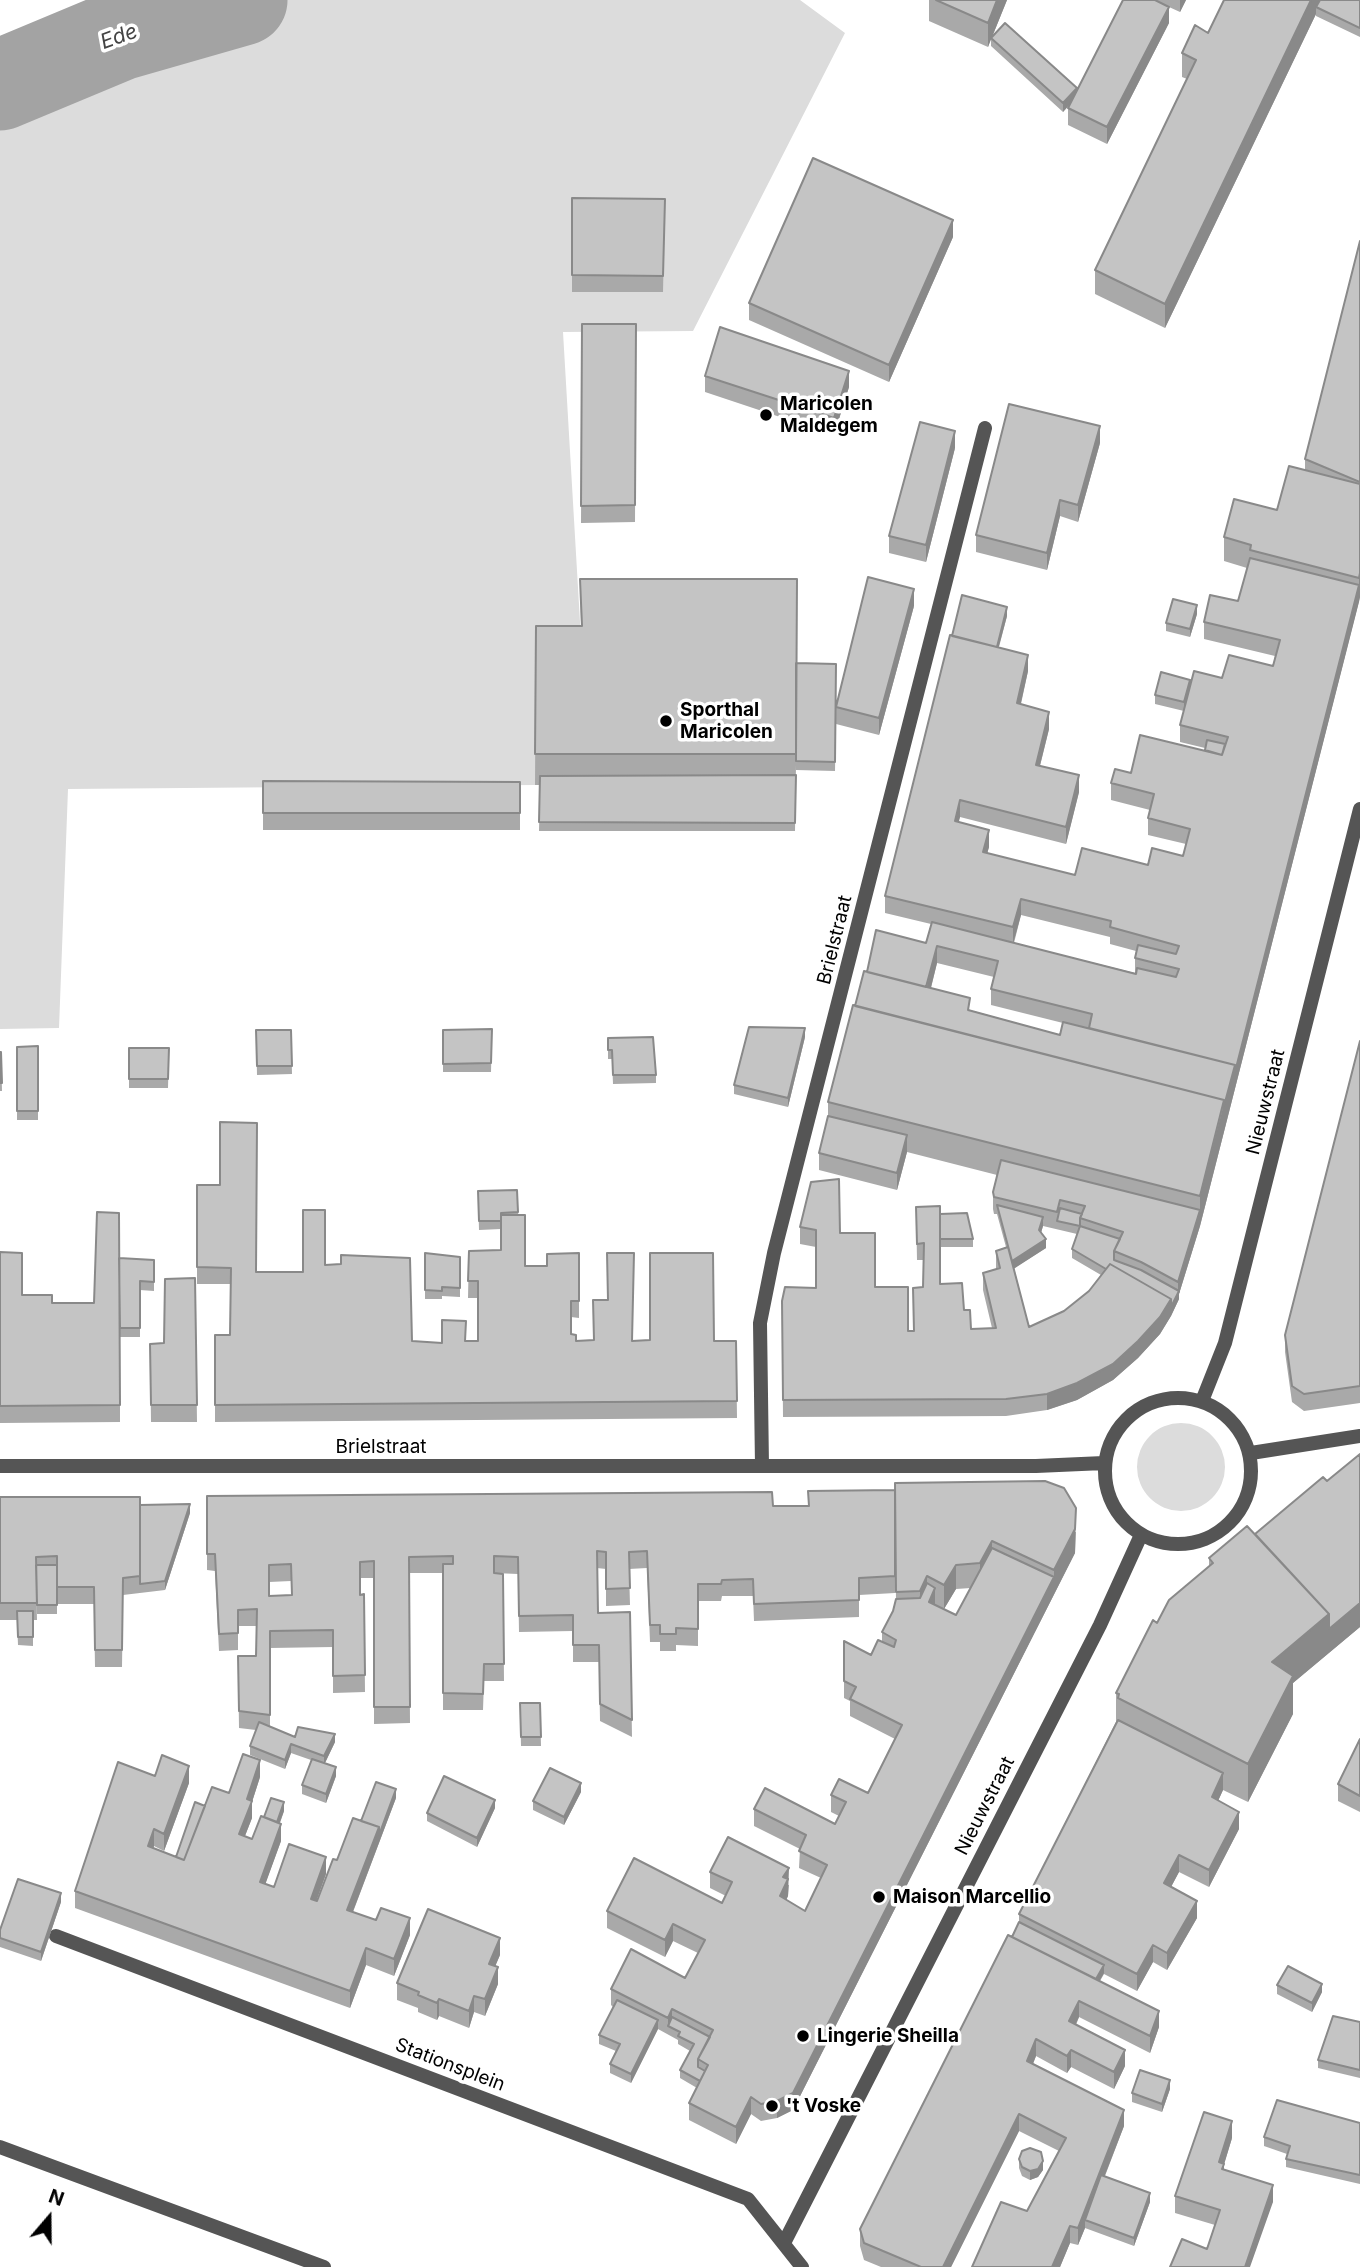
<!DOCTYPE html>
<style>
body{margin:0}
#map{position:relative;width:1360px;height:2267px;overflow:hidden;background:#fff;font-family:Inter,sans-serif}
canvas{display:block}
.north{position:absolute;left:14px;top:2183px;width:70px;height:70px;-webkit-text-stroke:5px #fff;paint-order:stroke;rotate:20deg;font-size:19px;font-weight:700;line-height:28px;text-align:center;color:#000}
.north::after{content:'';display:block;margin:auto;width:24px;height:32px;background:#000;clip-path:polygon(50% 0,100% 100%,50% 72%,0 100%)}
</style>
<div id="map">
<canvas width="1360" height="2267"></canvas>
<div class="north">N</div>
</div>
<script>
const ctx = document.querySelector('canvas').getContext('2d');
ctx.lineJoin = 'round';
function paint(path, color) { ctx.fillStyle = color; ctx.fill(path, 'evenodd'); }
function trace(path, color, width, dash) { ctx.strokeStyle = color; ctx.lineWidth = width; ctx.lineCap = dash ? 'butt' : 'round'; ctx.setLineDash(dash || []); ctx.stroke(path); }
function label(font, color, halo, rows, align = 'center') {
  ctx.font = font + ' Inter,sans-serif'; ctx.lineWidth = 7; ctx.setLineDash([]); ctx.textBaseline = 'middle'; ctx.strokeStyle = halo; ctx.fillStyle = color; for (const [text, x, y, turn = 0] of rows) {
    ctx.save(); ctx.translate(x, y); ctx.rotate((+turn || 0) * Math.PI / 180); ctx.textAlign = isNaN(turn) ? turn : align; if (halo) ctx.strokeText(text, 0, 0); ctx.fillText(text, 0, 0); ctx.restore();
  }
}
const green = new Path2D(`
 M242,0H800L845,33L693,331L563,332L582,656L535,785L68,789L59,1028L0,1029V85L120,35Z
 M1137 1467a44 44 0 1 1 88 0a44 44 0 1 1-88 0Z`);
const river = new Path2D(`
 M0,85L120,35L242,0`);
const service = new Path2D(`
 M0,2147L324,2267`);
const minor = new Path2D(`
 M1105 1471a73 73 0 1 1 146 0a73 73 0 1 1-146 0Z
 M1202,1401L1225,1343L1360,809
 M1251,1453L1360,1436
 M0,1466H1036L1104,1463
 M762,1466L760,1323L774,1253L985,428
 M56,1936L748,2199L802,2267
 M784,2243L1100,1625L1141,1535`);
const wall = new Path2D(`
 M929,0H1007L992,37L1077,91L1123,0H1186L1180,12L1169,7V23L1107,144L1068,125V108L1071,103L1063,112L991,46V38L988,47L929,21Z
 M1224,0H1360V37L1316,16V14L1165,328L1095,294V270L1187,79L1182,77V53L1208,33Z
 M572,198L665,199L663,292H572Z
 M953,237L889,382L749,320V303Z
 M1360,241V597L1200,1226L1179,1294V1299L1171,1316L1160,1334L1138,1358L1113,1380L1077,1400L1047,1410L1006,1416L783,1417L782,1301L816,1288V1247L800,1244V1227L840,1233L875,1287L908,1331H914L923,1287V1260H917L916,1207L940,1214L973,1239V1247H940V1284L964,1310L971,1329L992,1328L983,1290V1273L996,1269V1251L1006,1247L997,1214H994L993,1209V1192L997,1175L907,1152L897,1190L819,1170V1153L828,1116V1102L855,1006L867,972L926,943L931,924L885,913V896L952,636L1007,616L999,647L1028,671L1021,704L1049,729L1040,766L1079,792L1066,844L960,817L958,822L989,847L987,853L1075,875L1148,865L1183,856L1186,844L1148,835V818L1150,810L1111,800V783L1131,773L1205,750V748L1180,742V725L1222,678L1273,666L1275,656L1204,639V622L1238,601L1247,568L1224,561V537L1277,510L1305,471V459ZM1021,915L1110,937V944L1136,951L1135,958V973L1014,943ZM937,963L994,977L991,989V1005L1063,1023L1060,1035L970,1010L931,988ZM1043,1226L1077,1234L1072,1249V1258L1101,1275L1089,1291L1064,1311L1029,1327L1014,1268L1046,1248L1041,1233Z
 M582,324H636L635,522L581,523Z
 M705,376L849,387L834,435L705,392Z
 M1100,443L1078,522L1060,516L1047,570L976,552V535Z
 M955,448L926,562L889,553V536Z
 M580,579L796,663L836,707L914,606L879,735L836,724V710L835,771L796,770V764L795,831H539L540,785H535L536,626H581Z
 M1197,614L1190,637L1166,631V623Z
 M1190,680L1184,711L1155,704V695Z
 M263,781L520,782V830H263Z
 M492,1029L491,1072H443V1030Z
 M256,1030H291L292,1074L257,1075Z
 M805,1037L788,1107L734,1094V1085Z
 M608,1038L656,1075V1083L613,1084L612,1059H608Z
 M1360,1041V1403L1304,1411L1292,1402L1285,1352V1335Z
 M38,1046V1120H17V1047Z
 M129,1048H169L168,1088H129Z
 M0,1052H1L2,1091H0Z
 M197,1185L256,1272H303L325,1265L412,1341L442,1343L478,1341V1298H468L469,1251L501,1250V1229L479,1230L478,1191L518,1212L525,1266H547L579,1253V1318L571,1317V1334L576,1341H736L737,1418L215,1422V1335H230L231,1284H197Z
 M0,1252L22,1295L52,1303H94L119,1258L154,1260V1291L140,1290V1337H120V1422L0,1423Z
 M425,1253L460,1257V1297L442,1296V1299H425Z
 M195,1278L197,1422H151L150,1344L164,1343Z
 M207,1496L773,1506L1076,1532L1075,1553L793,2110L777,2118L761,2121L751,2114L736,2144L689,2120V2103L697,2088L680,2078V2070L690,2051L678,2044V2040L658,2029L631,2083L610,2073V2064L616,2051L599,2044V2035L613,2007L611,2005V1989L685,1978L698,1953L673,1941L665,1957L607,1928V1911L722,1903L726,1896L710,1888V1872L789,1885L788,1896L786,1900L805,1911L821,1878L799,1868L800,1849L754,1826V1809L835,1824L839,1816L831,1812V1795L868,1793L895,1739L850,1716V1701L844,1698V1658L871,1655L882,1642V1632L893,1611L896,1600L895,1524V1593L859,1595V1617L754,1621L753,1596H722L721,1601H698V1646L676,1645V1651H660V1642H650L647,1568L629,1569L630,1605L606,1606V1569L597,1568L598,1613L630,1612L632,1737L600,1721L599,1662H573V1631L519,1632L518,1574L494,1573L503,1574L504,1681H484L483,1710H443V1573H409L410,1723L374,1724V1578H360V1595L364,1594L365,1692L333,1693V1647L270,1648V1727L295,1737L335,1742L325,1763L336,1776L326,1803L302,1794V1785L311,1760L291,1753L285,1769L250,1755V1746L256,1730L239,1728L238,1656H256L257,1626H238V1650L219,1651L215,1571L207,1570ZM291,1581L292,1595L269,1596V1582ZM971,1588L956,1615L935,1605L944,1609L956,1589Z
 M0,1497L140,1505L190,1513L165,1590L123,1595L122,1667H95L94,1604H57V1576V1614H37L36,1579L37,1620H33V1646L18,1645L17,1620H0Z
 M1255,1534L1360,1627L1293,1683V1714L1248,1802L1223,1790L1218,1801L1239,1829L1209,1887L1179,1872L1171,1887L1197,1918L1167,1970L1153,1962L1137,1991L1104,1974L1100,1981L1159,2027L1150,2053L1079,2017L1076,2025L1125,2066L1114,2089L1071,2067L1067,2073L1036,2056L1033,2064L1124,2126L1105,2176L1150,2202L1134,2246L1085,2228L1078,2245L1070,2243L1060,2267H972L1027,2211L1059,2151L1019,2131L951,2267H881L864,2260L860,2246V2229L1019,1922V1914L1116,1722V1693L1157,1623L1209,1567V1558Z
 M520,1703H540L541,1746H521Z
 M1360,1739V1812L1338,1801V1784Z
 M155,1776L189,1783L164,1851L154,1846L153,1848L176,1857L205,1806L260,1777L252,1802V1818L245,1836L252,1839L264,1817L284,1811L280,1823L281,1841L265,1884L274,1887L326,1874L316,1901H317L337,1860L361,1821L396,1798L353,1912L410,1935L394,1976L366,1965L350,2008L75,1908V1891Z
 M581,1792L564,1825L533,1810V1801Z
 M495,1808L477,1847L427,1821V1813Z
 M61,1902L41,1961L0,1947V1930Z
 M500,1955L495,1966L498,1984L485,2016L474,2012L469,2028L439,2016L437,2020L418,2012V2008L397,2000V1983Z
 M1277,1985L1322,1992L1312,2012L1277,1994Z
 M1360,2022V2078L1318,2068V2060Z
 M1170,2089L1162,2112L1132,2102V2093Z
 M1360,2123V2184L1286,2167V2159L1287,2154L1264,2146V2137Z
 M1232,2138L1224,2164V2169L1273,2202L1207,2249L1215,2225L1175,2213V2196Z
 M1019,2159L1043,2170L1038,2177L1030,2180L1022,2176L1019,2168Z`);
const shadedWall = new Path2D(`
 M997,0H1007L988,47V23Z
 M1180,0H1186L1180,12Z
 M1311,0H1323L1316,7V14L1165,328V304Z
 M1169,7V23L1107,144V127Z
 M1077,88V96L1063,112V103Z
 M953,220V237L889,382V365Z
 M849,371V387L834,435V418Z
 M1100,426V443L1078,522V505Z
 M955,431V448L926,562V545Z
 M1060,500V516L1047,570V553Z
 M1360,573V597L1359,602V578Z
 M1359,585V602L1200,1226V1196Z
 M914,589V606L879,735V718Z
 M1197,605V614L1190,637V629Z
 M1007,607V616L994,664V655Z
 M1028,655V671L1017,720V703Z
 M1190,680V689L1184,711V702Z
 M1049,712V729L1036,781V765Z
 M1079,775V792L1066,844V827Z
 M960,800V817L955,838V821Z
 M989,830V847L983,869V852Z
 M1021,899V915L1013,944V927Z
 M937,946V963L925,1011V994Z
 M805,1028V1037L788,1107V1098Z
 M907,1135V1152L897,1190V1173Z
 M1200,1210V1226L1179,1294V1299L1171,1316L1160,1334L1138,1358L1113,1380L1077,1400L1047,1410V1394L1178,1293V1282Z
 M1043,1217V1226L1039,1239V1230Z
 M1046,1239V1248L1012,1270V1261Z
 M190,1504V1513L165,1590V1581Z
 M1076,1508L1075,1553L793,2110L777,2118V2101L1054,1577V1570Z
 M992,1541V1565L980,1588V1563Z
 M956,1565V1589L944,1609V1585Z
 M927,1576V1600L920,1615V1591Z
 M935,1588V1605L929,1602Z
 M1360,1603V1627L1293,1683V1714L1248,1802V1764L1272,1662L1329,1614Z
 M335,1734V1742L324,1765V1756Z
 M291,1744V1753L285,1769V1760Z
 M260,1760V1777L252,1802V1818L239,1851V1834L247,1799Z
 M189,1766V1783L164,1851V1834Z
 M336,1767V1776L326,1803V1794Z
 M1223,1773V1790L1212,1814V1797Z
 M581,1783V1792L564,1825V1817Z
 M396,1789V1798L347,1927V1910L379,1827Z
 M495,1800V1808L477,1847V1838Z
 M284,1802V1811L274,1838V1829Z
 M1239,1812V1829L1209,1887V1870Z
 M281,1824V1841L260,1899V1882Z
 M154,1829V1846L148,1863V1846Z
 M1179,1855V1872L1164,1900V1883Z
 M326,1857V1874L311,1916V1899Z
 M789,1868L788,1896L780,1913V1896L783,1877Z
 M61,1893V1902L41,1961V1952Z
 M1197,1901V1918L1167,1970V1953Z
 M410,1918V1935L394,1976V1959Z
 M673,1924V1941L665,1957V1940Z
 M500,1938V1955L489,1981V1964Z
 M1153,1945V1962L1137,1991V1974Z
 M366,1948V1965L350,2008V1991Z
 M1104,1965V1973L1092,1994V1986Z
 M498,1967V1984L485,2016V1999Z
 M1322,1984V1992L1312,2012V2003Z
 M474,1996V2012L469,2028V2011Z
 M439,1999V2016L437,2020V2003Z
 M1079,2001V2017L1069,2038V2021Z
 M672,2009V2026H668V2034V2018Z
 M1159,2011V2027L1150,2053V2036Z
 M658,2020V2029L631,2083V2074Z
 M1036,2039V2056L1027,2078V2061Z
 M1071,2050V2067L1067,2073V2056Z
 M1125,2050V2066L1114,2089V2072Z
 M1170,2080V2089L1162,2112V2104Z
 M751,2097V2114L736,2144V2127Z
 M1124,2110V2126L1087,2221L1085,2220V2228L1078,2245V2228Z
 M1019,2114V2131L951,2267H943Z
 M1232,2121V2138L1223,2168L1224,2164V2181L1219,2162Z
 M1043,2161V2170L1038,2177L1030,2180V2171Z
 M1273,2185V2202L1250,2267H1245Z
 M1150,2193V2202L1134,2246V2238Z
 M1070,2226V2243L1060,2267H1052Z`);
const building = new Path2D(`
 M936,0H997L988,23Z
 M1123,0H1155L1169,7L1107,127L1068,108Z
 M1224,0H1311L1165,304L1095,270L1196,60L1182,53L1195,25L1208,33Z
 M1320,0H1360V28L1316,7Z
 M1005,23L1077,88L1063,103L991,38Z
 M813,158L953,220L889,365L749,303Z
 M572,198L665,199L663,276L572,275Z
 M1360,241V482L1305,459Z
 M582,324H636L635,505L581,506Z
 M720,327L849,371L834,418L705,376Z
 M1009,404L1100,426L1078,505L1060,500L1047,553L976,535Z
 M920,422L955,431L926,545L889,536Z
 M1289,466L1360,484V573L1359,578L1250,550L1251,545L1224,537L1234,499L1277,510Z
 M1250,558L1359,585L1235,1072V1065L1089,1028L1092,1014L991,989L998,961L937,946L926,987L867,972L876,930L926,943L932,922L1136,974L1137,968L1176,977L1179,969L1135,958L1138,945L1176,954L1179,946L1110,927L1111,921L1021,899L1013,927L885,896L950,635L1028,655L1017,703L1049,712L1036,765L1079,775L1066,827L960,800L955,821L989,830L983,852L1075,875L1082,848L1148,865L1152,848L1183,856L1190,829L1148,818L1154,794L1111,783L1115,769L1131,773L1140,735L1222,755L1228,737L1180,725L1194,671L1222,678L1229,655L1273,666L1280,640L1204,622L1210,595L1238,601Z
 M868,577L914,589L879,718L836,707Z
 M580,579H797L796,754H535L536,626H582Z
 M962,595L1007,607L997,647L952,636Z
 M1173,599L1197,605L1190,629L1166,623Z
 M796,663L836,664L835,762L796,761Z
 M1161,672L1190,680L1184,702L1155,695Z
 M1207,740L1225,744L1222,755L1205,750Z
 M796,775L795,823L539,822L540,776Z
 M263,781L520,782V813H263Z
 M864,971L970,998L968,1010L1060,1035L1063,1022L1235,1065L1224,1106V1100L855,1006Z
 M853,1005L1224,1100L1200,1196L828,1102Z
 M749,1027L805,1028L788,1098L734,1085Z
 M492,1029L491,1063L443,1064V1030Z
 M256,1030H291L292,1066H257Z
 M653,1037L656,1075H613L612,1050H608V1038Z
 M1360,1041V1386L1304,1394L1292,1386L1285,1335Z
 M38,1046V1111H17V1047Z
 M129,1048H169L168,1079H129Z
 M0,1052H1L2,1083H0Z
 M828,1116L907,1135L897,1173L819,1153Z
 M220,1122L257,1123L256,1272H303V1210H325V1265L341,1264V1255L410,1258L412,1341L442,1343V1320L466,1321L465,1341H478V1281H468L469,1251L501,1250V1215H525V1266H547V1254L579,1253V1301H571V1334L576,1335V1341L594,1340L593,1300H608L607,1253H634L632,1341L650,1340V1253H713L714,1341H736L737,1401L215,1405V1335H230L231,1268L197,1267V1185H220Z
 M1001,1160L1200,1210L1178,1282L1141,1262L1114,1251L1123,1232L1080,1218L1085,1206L1060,1200L1057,1212L994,1197L993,1192Z
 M839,1179L840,1233H875V1287H908V1331H914L913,1288L923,1287L924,1243L917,1244L916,1207L940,1206V1284L962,1283L964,1310H970L971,1329L996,1328L983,1273L1000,1268L996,1251L1008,1247L1029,1327L1064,1311L1089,1291L1110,1264L1171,1299L1160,1317L1138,1341L1113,1364L1077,1383L1047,1394L1006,1399L783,1400L782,1301L785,1287L816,1288V1230L800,1227L811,1182Z
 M517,1190L518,1212L501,1213V1221H479L478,1191Z
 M997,1205L1043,1217L1039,1230L1046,1239L1012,1261Z
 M1060,1208L1082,1214L1080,1218V1226L1057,1221Z
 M97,1212L119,1213L120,1405L0,1406V1252L22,1253V1295H52V1303H94Z
 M967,1213L973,1239H940V1214Z
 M1080,1226L1120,1239L1114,1251V1260L1141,1270L1179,1291L1171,1307V1299L1110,1264L1106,1269L1072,1249Z
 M425,1253L460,1257V1288L442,1287V1291L425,1290Z
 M119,1258L154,1260V1282L140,1281V1328H120Z
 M195,1278L197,1405H151L150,1344L164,1343L165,1279Z
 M1360,1454V1603L1329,1629V1614L1255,1534L1323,1477L1327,1481Z
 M1045,1481L1064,1488L1076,1508L1075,1529L1054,1570L992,1541L980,1563L956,1565L944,1585L927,1576L920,1591L896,1592L895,1483Z
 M895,1490V1576L859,1578V1600L754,1604L753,1579L722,1580L721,1584H698V1629L676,1628V1634H660V1625H650L647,1551L629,1552L630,1588L606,1589V1552L597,1551L598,1613L630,1612L632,1720L600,1704L599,1645H573V1615L519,1616L518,1557L494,1556V1573L503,1574L504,1664H484L483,1694L443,1693V1564H453V1556L409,1557L410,1707H374V1561L360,1562V1595L364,1594L365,1675L333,1676V1630L270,1631V1715L239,1711L238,1656H256L257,1609L238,1610V1633L219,1634L215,1554H207V1496L772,1492L773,1506H809L808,1491ZM291,1564L292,1595L269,1596V1565Z
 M0,1497H140V1576L123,1578L122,1650H95L94,1587H57V1556L36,1557L37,1603H0Z
 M190,1504L165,1581L140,1584V1505Z
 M1247,1526L1329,1614L1272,1662L1293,1676L1248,1764L1118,1698L1119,1694L1116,1693L1153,1620L1157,1623L1169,1600L1213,1563L1209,1558Z
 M992,1548L1054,1577L793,2093L777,2101L761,2104L751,2097L736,2127L689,2103L708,2065L698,2059L713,2030L672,2009L668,2018L611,1989L631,1949L685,1978L705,1940L673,1924L665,1940L607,1911L634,1858L722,1903L732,1882L710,1872L728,1837L789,1868L783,1877L788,1879L780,1896L805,1911L827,1865L799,1851L806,1835L754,1809L765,1788L835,1824L846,1802L831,1795L839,1779L868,1793L902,1725L850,1699L856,1687L844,1681V1641L871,1655L878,1640L894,1647L896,1640L882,1632L893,1611L896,1599L920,1598L927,1583L935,1588L929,1602L956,1615Z
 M36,1565H57V1605H37Z
 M17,1611H33V1637H18Z
 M520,1703H540L541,1737H521Z
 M1118,1720L1223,1773L1212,1797L1239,1812L1209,1870L1179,1855L1164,1883L1197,1901L1167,1953L1153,1945L1137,1974L1019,1914Z
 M259,1722L295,1737L298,1727L335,1734L324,1756L291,1744L285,1760L250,1746Z
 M1360,1739V1796L1338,1784Z
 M243,1754L260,1760L247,1799L252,1801L239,1834L252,1839L261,1816L281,1824L260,1882L274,1887L289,1844L326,1857L311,1899L317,1901L333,1859L337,1860L353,1818L379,1827L347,1910L376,1920L381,1908L410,1918L394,1959L366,1948L350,1991L75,1891L118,1762L155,1776L162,1755L189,1766L164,1834L154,1829L148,1846L184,1860L212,1787L229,1793Z
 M312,1759L336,1767L326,1794L302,1785Z
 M550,1768L581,1783L564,1817L533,1801Z
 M444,1776L495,1800L477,1838L427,1813Z
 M376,1782L396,1789L379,1835V1827L361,1821Z
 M271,1798L284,1802L277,1822L264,1817Z
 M195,1802L205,1806L184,1860L176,1857Z
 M18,1879L61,1893L41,1952L0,1938V1930Z
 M428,1909L500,1938L489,1964L498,1967L485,1999L474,1996L469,2011L439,1999L437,2003L418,1995L419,1992L397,1983Z
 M1019,1922L1104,1965L1096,1979L1012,1937Z
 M1008,1935L1159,2011L1150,2036L1079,2001L1069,2021L1125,2050L1114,2072L1071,2050L1067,2056L1036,2039L1027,2061L1124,2110L1078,2228L1070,2226L1052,2267H972L1001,2202L1027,2211L1066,2138L1019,2114L943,2267H921L864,2243L860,2229Z
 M1288,1966L1322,1984L1312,2003L1277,1985Z
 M617,2000L658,2020L631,2074L610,2064L620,2044L599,2035Z
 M1333,2016L1360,2022V2070L1318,2060Z
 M672,2017L710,2037L698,2059V2067L705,2071L700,2081L680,2070L694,2044L678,2036L680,2032L668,2026Z
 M1140,2070L1170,2080L1162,2104L1132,2093Z
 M1277,2100L1360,2123V2175L1286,2159L1290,2146L1264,2137Z
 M1204,2112L1232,2121L1219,2162L1224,2164L1222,2169L1273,2185L1245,2267H1170L1182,2239L1207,2249L1220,2210L1175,2196Z
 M1030,2148L1041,2152L1043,2161L1038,2169L1030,2171L1022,2167L1019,2159L1022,2151Z
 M1101,2175L1150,2193L1134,2238L1085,2220Z`);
const markers = [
 [766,415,7,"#000"],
 [666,721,7,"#000"],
 [879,1897,7,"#000"],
 [803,2036,7,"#000"],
 [772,2106,7,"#000"]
];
const poiNames = [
 ["Maricolen",780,404],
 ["Maldegem",780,426],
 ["Sporthal",680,710],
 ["Maricolen",680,732],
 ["Maison Marcellio",893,1897],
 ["Lingerie Sheilla",817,2036],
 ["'t Voske",786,2106]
];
const streetNames = [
 ["Brielstraat",835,940,-76],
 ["Nieuwstraat",1266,1102,-76],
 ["Brielstraat",381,1447],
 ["Nieuwstraat",985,1806,-63],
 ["Stationsplein",450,2065,21]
];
const waterNames = [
 ["Ede",119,37,-20]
];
paint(green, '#dcdcdc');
trace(river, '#a3a3a3', 91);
trace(service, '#555', 14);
trace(minor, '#555', 14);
paint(wall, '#a9a9a9');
paint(shadedWall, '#898989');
paint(building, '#c4c4c4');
trace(building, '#898989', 2);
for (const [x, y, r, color] of markers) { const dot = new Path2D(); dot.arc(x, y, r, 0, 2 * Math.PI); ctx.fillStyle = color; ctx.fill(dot); trace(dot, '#fff', 2.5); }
label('bold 19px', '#000', '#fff', poiNames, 'left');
label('19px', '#000', '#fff', streetNames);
label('italic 21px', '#444', '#fff', waterNames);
</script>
